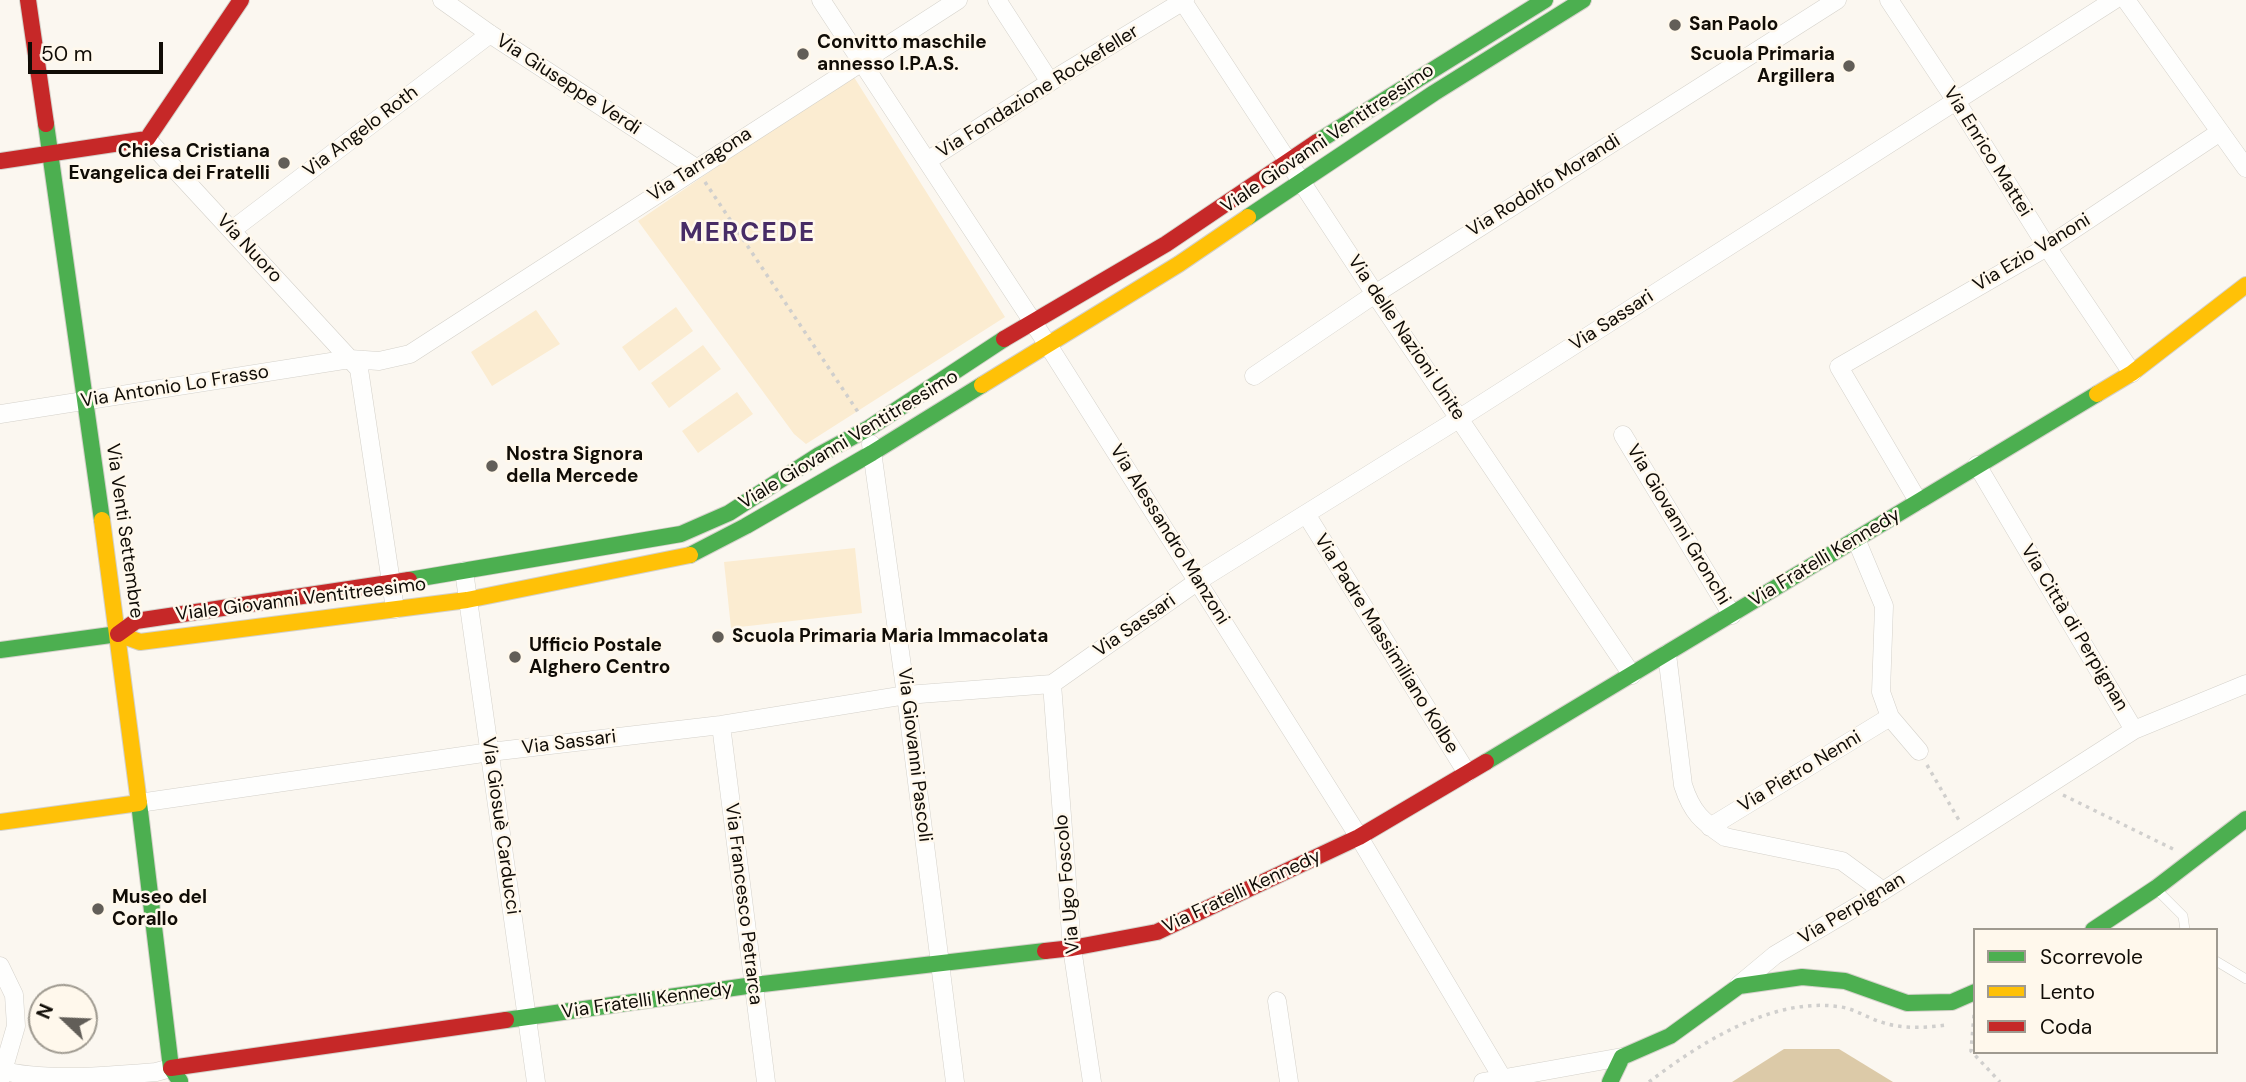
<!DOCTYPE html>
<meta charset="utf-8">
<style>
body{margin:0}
#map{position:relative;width:2246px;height:1082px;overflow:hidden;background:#fbf7f0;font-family:"DM Sans",sans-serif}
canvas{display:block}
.legend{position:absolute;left:1973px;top:928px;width:245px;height:126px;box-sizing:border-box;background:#fff8ec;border:2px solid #9f9a90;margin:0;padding:9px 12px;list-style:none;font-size:21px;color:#100c06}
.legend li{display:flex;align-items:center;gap:14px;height:35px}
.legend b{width:35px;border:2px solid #9f9a90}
.north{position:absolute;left:28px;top:984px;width:70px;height:70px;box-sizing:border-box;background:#fff8ec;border:2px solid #9f9a90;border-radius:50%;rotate:293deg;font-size:19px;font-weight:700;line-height:28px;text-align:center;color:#100c06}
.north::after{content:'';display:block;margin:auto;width:24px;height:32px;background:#625e58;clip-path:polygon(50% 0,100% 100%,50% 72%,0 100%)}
.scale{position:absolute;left:28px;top:42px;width:135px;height:32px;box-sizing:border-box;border:4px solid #100c06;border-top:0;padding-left:9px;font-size:21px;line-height:24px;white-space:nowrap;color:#100c06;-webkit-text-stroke:5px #fff8ec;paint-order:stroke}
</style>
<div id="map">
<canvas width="2246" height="1082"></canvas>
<ul class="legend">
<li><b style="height:9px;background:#4caf50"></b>Scorrevole</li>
<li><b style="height:9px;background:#ffc107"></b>Lento</li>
<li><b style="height:9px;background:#c62828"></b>Coda</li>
</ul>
<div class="north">N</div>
<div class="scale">50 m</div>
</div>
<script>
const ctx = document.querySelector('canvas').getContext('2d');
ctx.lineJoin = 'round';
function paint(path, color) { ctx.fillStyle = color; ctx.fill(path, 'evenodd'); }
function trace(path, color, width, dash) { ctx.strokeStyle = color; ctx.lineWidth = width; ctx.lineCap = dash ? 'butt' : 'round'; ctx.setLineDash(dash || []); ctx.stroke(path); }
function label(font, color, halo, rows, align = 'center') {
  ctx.font = font + ' "DM Sans",sans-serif'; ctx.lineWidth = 5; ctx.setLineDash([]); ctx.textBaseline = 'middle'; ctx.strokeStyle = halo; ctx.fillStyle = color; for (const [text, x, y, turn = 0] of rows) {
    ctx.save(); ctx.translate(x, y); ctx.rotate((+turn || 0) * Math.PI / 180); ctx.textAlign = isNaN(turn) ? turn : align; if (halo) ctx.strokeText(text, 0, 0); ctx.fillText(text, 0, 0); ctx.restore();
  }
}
const green = new Path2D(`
 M852,74L1005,317L806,444L794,434L638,221Z
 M676,307L693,331L639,371L622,347Z
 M536,310L560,344L492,386L471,352Z
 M703,345L721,369L669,408L651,383Z
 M737,392L753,414L698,453L682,431Z
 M855,548L862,613L731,628L724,562Z`);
const water = new Path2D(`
 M1784,1049H1839L1893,1082H1732Z`);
const path = new Path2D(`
 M705,182L858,412
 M1927,765L1960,822
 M2063,795L2173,849
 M1974,1015L1971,1051L2000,1082
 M1649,1082C1700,1043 1773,996 1841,1007C1855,1009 1868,1018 1881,1022C1901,1029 1925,1028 1946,1025`);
const lane = new Path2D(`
 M2157,890L2183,916L2185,930
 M2216,961L2246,979`);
const street = new Path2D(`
 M442,0L490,34L696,168
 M821,0L1048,345L1206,595L1359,837L1503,1079
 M997,0L1050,82
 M1182,0L1375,294L1632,675
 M1889,0L1956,101L2047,247L2132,373
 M2126,0L2246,168
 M147,139L359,369L395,609
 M927,161L1061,75L1185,0
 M232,230L490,34
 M1254,376L1375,294L1837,0
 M0,414L350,359L379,361L410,354L958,0
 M1623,435L1732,615
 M871,444L906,695L955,1082
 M1977,465L2134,730
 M1918,501L1839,367L2047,247L2220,132
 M1306,514L1467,773
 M1856,539L1884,606L1881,692L1890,717L1919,751
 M464,571L536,1082
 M1667,654L1683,785C1692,813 1702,821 1725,837L1842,861L1883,891
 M1052,684L1072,948L1092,1082
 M721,725L766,1082
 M139,803L490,752L721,725L906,695L1052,684L1198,581L1460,418L2114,0
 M1710,827L1890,717
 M0,966L14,995L16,1026L0,1081
 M1739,985L1775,955L1883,891L2134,730L2246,684
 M1277,1001L1289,1082
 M0,1070C44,1082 108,1076 156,1072L171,1068
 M1483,1082L1622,1057`);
const fast = new Path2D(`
 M46,124L102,520
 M1317,142L1545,0
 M1248,217L1434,93L1583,0
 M690,555L746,526L872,453L982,385
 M409,580L681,534L729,513L819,455L869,428L1004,339
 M0,650L118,634
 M1486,762L2097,394
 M139,803L171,1068L180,1081
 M2093,930L2156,888L2246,819
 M506,1020L754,985L1045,951
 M1610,1082L1622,1057L1670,1036L1739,986L1802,977L1845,981L1907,1003L1952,1002L1975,992`);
const slow = new Path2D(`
 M982,385L1179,264L1248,217
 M2097,394L2132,373L2246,285
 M118,634L140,642L467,600L690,555
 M0,822L139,803L102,520`);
const jam = new Path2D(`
 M28,0L46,124
 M0,161L147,139L241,0
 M1004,339L1166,244L1317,142
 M118,634L136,621L409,580
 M1045,951L1072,948L1157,932L1359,837L1486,762
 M171,1068L506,1020`);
const markers = [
 [1675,25,7,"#625e58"],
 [803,54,7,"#625e58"],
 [1849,66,7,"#625e58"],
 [284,163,7,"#625e58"],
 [492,466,7,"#625e58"],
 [718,637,7,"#625e58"],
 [515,657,7,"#625e58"],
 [98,909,7,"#625e58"]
];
const poiNames = [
 ["San Paolo",1689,25],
 ["Convitto maschile",817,43],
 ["annesso I.P.A.S.",817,65],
 ["Scuola Primaria",1835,55,"right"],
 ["Argillera",1835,77,"right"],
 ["Chiesa Cristiana",270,152,"right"],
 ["Evangelica dei Fratelli",270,174,"right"],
 ["Nostra Signora",506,455],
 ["della Mercede",506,477],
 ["Scuola Primaria Maria Immacolata",732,637],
 ["Ufficio Postale",529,646],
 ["Alghero Centro",529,668],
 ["Museo del",112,898],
 ["Corallo",112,920]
];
const streetNames = [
 ["Via Giuseppe Verdi",568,85,33],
 ["Via Fondazione Rockefeller",1038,92,-32],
 ["Via Angelo Roth",361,132,-37],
 ["Viale Giovanni Ventitreesimo",1328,139,-34],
 ["Via Enrico Mattei",1987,152,58],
 ["Via Tarragona",700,165,-33],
 ["Via Rodolfo Morandi",1544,186,-32],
 ["Via Nuoro",249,249,47],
 ["Via Ezio Vanoni",2032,253,-31],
 ["Via Sassari",1612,321,-33],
 ["Via delle Nazioni Unite",1406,338,56],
 ["Via Antonio Lo Frasso",175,387,-9],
 ["Viale Giovanni Ventitreesimo",849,440,-31],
 ["Via Giovanni Gronchi",1678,525,59],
 ["Via Venti Settembre",124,531,82],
 ["Via Alessandro Manzoni",1169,535,58],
 ["Via Fratelli Kennedy",1825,558,-31],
 ["Viale Giovanni Ventitreesimo",301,600,-7],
 ["Via Sassari",1135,626,-35],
 ["Via Città di Perpignan",2074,628,59],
 ["Via Padre Massimiliano Kolbe",1386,644,58],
 ["Via Sassari",569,743,-7],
 ["Via Giovanni Pascoli",914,755,83],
 ["Via Pietro Nenni",1800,772,-31],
 ["Via Giosuè Carducci",500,826,82],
 ["Via Ugo Foscolo",1068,884,-95],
 ["Via Fratelli Kennedy",1242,892,-25],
 ["Via Francesco Petrarca",743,904,83],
 ["Via Perpignan",1852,909,-31],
 ["Via Fratelli Kennedy",647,1001,-8]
];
const districtNames = [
 ["MERCEDE",748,234]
];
paint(green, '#fbecd1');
paint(water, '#dccaa8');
trace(lane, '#d4d1ca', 10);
trace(street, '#d4d1ca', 19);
trace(fast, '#d4d1ca', 18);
trace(slow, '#d4d1ca', 18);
trace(jam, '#d4d1ca', 18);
trace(path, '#d0cfcd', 3.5, [3.5, 5]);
trace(lane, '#fefefd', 9);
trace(street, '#fefefd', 18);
trace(fast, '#4caf50', 16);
trace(slow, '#ffc107', 16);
trace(jam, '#c62828', 16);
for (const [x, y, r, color] of markers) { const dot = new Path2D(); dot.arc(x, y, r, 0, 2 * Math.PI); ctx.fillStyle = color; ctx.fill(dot); trace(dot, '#fff8ec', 2.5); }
label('bold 19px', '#100c06', '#fff8ec', poiNames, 'left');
label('19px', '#100c06', '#fff8ec', streetNames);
ctx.letterSpacing = '2px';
label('bold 26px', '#472c66', '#fff8ec', districtNames);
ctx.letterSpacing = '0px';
</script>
